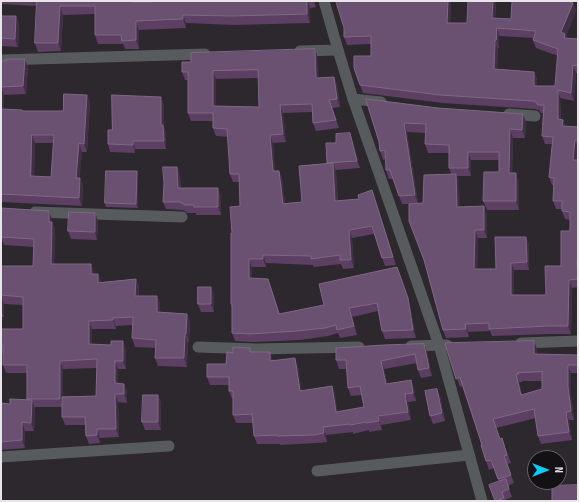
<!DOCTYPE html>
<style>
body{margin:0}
#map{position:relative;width:579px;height:502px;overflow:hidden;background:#2c282d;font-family:"Sofia Sans Condensed",sans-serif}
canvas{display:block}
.frame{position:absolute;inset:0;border:2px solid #e8e5e9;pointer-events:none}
.north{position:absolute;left:527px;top:450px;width:40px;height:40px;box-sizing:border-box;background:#131114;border:1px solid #686669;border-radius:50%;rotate:90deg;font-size:11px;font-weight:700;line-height:16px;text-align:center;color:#e8e5e9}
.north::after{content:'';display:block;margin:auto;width:14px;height:18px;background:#0dcafa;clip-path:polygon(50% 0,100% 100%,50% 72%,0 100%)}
</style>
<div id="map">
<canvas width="579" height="502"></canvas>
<div class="frame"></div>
<div class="north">N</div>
</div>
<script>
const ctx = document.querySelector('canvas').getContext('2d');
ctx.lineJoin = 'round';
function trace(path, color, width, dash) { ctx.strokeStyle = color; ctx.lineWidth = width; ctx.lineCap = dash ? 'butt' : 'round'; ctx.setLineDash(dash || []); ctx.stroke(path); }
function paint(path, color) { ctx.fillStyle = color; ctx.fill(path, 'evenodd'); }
const minor = new Path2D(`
 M300,51L338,50
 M1,60L205,54
 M353,99L381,102
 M509,114L535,116
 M35,212L182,217
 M521,343L578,341
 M411,346L447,345
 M198,347L256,349L359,347
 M1,457L169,446
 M317,471L469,455`);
const tertiary = new Path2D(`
 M324,1L338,50L353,99L439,345L482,501`);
const wall = new Path2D(`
 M1,1H136V2H152V1H314L316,7L310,8V23L234,25L186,23V28L139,30V49H125L123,44H98L95,35V14L63,15L61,51L38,52L35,43L37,6L2,4L1,16H16L19,25L18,47L1,46Z
 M336,1H451L450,23H467L468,2H453V1H496L495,18L511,19L573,3L576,11L566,36L567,38L578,39V73H576L574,101L560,98L561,119L563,120L565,126L578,127V148L577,160H578V287L572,288L571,334H550L492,336L490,331L468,332L469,337L446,338L443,330L409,204H402L393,179H389L386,170V159L383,160L380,151L379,142L366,99L438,108L523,114L526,122L525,138H513L512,173L519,181V210H487L483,201L499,172V160H471V176H457L459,182V207L487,214V238H478L477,269H496L526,237L529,245V270H514V295H546L561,266L570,231V220L565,219L562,211V209H556L553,201L554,185H552L549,177L552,144H545L542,136L543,113H541L539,110L535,109L443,103L363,93L354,68L371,56V44L347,45L344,37V28ZM499,36L534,38L533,40L536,48L558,56L555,86H537V79L534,72L497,69L498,48H499ZM407,132L425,133V144L428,153H449V168L451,174L423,203H418Z
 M318,58V78L334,77L337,85L340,107L332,108L339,128L316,131L313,123L312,112L283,113L286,142L273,143L275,171H279L282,179L285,203L302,202L327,164L326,143H336L352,140L360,168L336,170V171L338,201L359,199L372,190L396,265L385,266L374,234L352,238L354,268L343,269L341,264L314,267L313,265L266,263V267H252V278L271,287L280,314L324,305L400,275L410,306L416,338L385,339L382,331L378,311L352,317L357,335L340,338L338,333L328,336L300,340L253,342L235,341L232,333V309L231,304L232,233L240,206L239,182H233L230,174L228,137L216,136L213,128V121H191L188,113V80H185L182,72L191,62ZM258,78L259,107L216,106V79Z
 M1,61L28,67L26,94L4,95L3,109L23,111H63L87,95L90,103L87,152H82L79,178L83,186L82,206L1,202ZM35,143H53L51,177L34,176Z
 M161,97L164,105V127L166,133V149H135V153L110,152L108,144L112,130Z
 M177,167L180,175L181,188L221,196V215H196V213H187L183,210L166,209L163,202Z
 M138,175V208L106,207L105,203Z
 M1,208L52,219V222L55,230L54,264L94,272V274H98L101,282L136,279L139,287V296H157L160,304V312L187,314L190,322L189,342H188L187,367L158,366L155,358L156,348L135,347L132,338L133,325L116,326V329H92V344L126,350V369H118V383L124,384L127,392V403L118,402L119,437L100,438V443L89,444L86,436L85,425H65L62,417V407H35V409L34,431H25V448L1,450V403L10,404L27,400V373H6L3,365V353H1V266H33L34,247L4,245L1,237L2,236H1ZM4,304L23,305V329H2V317H4ZM97,368L96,396H63V369Z
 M98,221L97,240L71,239L68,231Z
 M211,287L214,295V312H201L198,304Z
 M424,344L427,352L432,376L421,378L418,370L417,363L384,369L387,384L411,380L414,388L416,401L408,402L411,420L381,425L382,430L369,432V430L353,434V432L326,435L327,442L317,443L280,445V444H257L254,436L253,423H236L233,415V399H232L229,391V385H210L207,377L226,364L233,353L251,352L273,360L298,366L301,391L332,386L335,394L337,412L364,407L362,395L351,396L348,388L346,369H339L336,360Z
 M537,349V354L578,355V373H571V395L574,420H569L572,440L541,444L538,436L536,418L496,428L500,439L502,438L505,447L511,463L507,464L514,483L508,486L512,497L505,500V501H495L499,482L494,468L489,470L481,445H482L462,386L460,387L448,352ZM522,381H542V389L522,395L519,382H522Z
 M158,395L161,403V430H145L142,422Z
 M440,396L445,421L433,424L430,416Z`);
const shadedWall = new Path2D(`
 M1,1L2,4L1,23Z
 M307,1H308L310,8V23L307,14Z
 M448,1H451L450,31L447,23Z
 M493,1H496L495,25L492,18Z
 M573,3L576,11L566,36L568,41L567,45L561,32Z
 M60,6L63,15L61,51L58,43Z
 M183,15L186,23V28L183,19Z
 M16,16L19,25L18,47L15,39Z
 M136,21L139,30V49L136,40Z
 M497,28L499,36V48L496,40Z
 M495,40L498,48L497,77L494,69Z
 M315,49L318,58L319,86L316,78Z
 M25,59L28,67L26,94L23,86Z
 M573,65L576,73L574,101L571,93Z
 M213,71L216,79V114L213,106Z
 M534,72L537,79V94L534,86Z
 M334,77L337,85L340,107L337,99Z
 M1,87L4,95L3,117L1,112Z
 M558,90L560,98L561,127L558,119Z
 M87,95L90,103L87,152L84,144Z
 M161,97L164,105V127L166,133V149L164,141L161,125Z
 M280,105L283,113L286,142L283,134Z
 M523,114L526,122L525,138L522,130Z
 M563,120L566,127L562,126Z
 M404,123L407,132L418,204L415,195Z
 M510,129L513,138L512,181L509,173Z
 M350,133L360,168L357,161Z
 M32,135L35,143L34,184L31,176Z
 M270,135L273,143L276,180L273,171Z
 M575,140L578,148L576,167L573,160Z
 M133,141L135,149V153L133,145Z
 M79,143L82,152L79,186L76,178Z
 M468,152L471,160V176L468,168Z
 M333,163L336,171L338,209L335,201Z
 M177,167L180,175L181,196L178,188Z
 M137,171L138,175V208L136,204Z
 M279,171L282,179L286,212L283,204Z
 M516,173L519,181V210L516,201Z
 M456,174L459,182L460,215L457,207Z
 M80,178L83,186L82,206L79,198Z
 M218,188L221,196V215L218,207Z
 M484,206L487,214V238L484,230Z
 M49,211L52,219V230L49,222Z
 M95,213L98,221L97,240L95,232Z
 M52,222L55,230L54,272L51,264Z
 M349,230L352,238L354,268L351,260Z
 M475,230L478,238L477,277L474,269Z
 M526,237L529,245V270L527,262Z
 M263,255L266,263V267L263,259Z
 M249,259L252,267V286L249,278Z
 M511,263L514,270V303L511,295Z
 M91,264L94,272V282L91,274Z
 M98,274L101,282L98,283Z
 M400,275L410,306L416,338L413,330Z
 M136,279L139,287L138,305L135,296Z
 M569,280L572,288L571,334L568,326Z
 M211,287L214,295V312L211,304Z
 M1,296L4,304V317L1,310Z
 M157,296L160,304V320L157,312Z
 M1,314L2,317V337L1,336Z
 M187,314L190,322L189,342L186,334Z
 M113,318L116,326V329L113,320Z
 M89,321L92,329V352L89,344Z
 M465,324L468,332L469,337L466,329Z
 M185,334L188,342L187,367L184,358Z
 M123,341L126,350V369L123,361Z
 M534,341L537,349V363L534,354Z
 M424,344L427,352L432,376L429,368Z
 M270,352L273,360L270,361Z
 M295,358L298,366L303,399L300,391Z
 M60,361L63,369V407L60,399Z
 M115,361L118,369V392L115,383Z
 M381,361L384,369L389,392L386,384Z
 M568,365L571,373V395L574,420L571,411L568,386Z
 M516,374L519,382L524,403L521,395Z
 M411,380L414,388L416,401L413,393Z
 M124,384L127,392V403L124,394Z
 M332,386L335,394L339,420L336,412Z
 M437,389L440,396L445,421L442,413Z
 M115,394L118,402L119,437L116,429Z
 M405,394L408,402L411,420L408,412Z
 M158,395L161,403V430L158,422Z
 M32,400L35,409L34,431L31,423Z
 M566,412L569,420L572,440L569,432Z
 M378,416L381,425L382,430L379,421Z
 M22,422L25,431V448L22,440Z
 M323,427L326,435L327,442L324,433Z
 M97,429L100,438V443L97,435Z`);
const building = new Path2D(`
 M37,1H133V2H152V1H307V14L231,16L183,15V19L136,21V40L122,41L121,35H95V6H60L58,43H35Z
 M336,1H448L447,23H467L468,1H493L492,18L511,19L512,1H568L573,3L561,32L565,34L564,38L578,39V66L573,65L571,93L558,90V119L563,120L562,126L578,127V140H575L573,160H578V260H577L578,279L569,280L568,326H547L489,329V323L465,324L466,329L443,330L424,260L409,221V204L423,203L424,175L456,174L457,207L484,206V230H475L474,269H496L495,237H526L527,262L511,263V295H546L545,266H561V231H570V212L562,211V201H553L554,178L549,177L553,137L542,136L544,105H538L536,102L533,101L440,95L360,85L354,68V56H371V36L344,37V28ZM497,28L536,31L533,40L558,49L555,86H534V72L494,69L495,40H496Z
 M1,16H16L15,39L1,38Z
 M315,49L316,78L334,77L337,99L329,100L336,120L313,123L312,104L280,105L283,134L270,135L273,171H279L283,204L302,202L299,166L333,163L335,201L359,199L358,195L372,190L393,257L382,258L372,226L349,230L351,260H340V255L311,259V256L263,255V259H249V278L268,279L279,314L324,305L319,284L397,267L408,298L413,330L382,331L377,303L349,308L354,326L337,330L336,325L325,328L297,331L250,334L232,333V304H231V233H232L230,207L240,206L239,174H230L227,129L213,128V113H188V72H182V62H191V53ZM258,70L259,107L213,106V71Z
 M6,59H25L23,86L1,87V61H6Z
 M64,94L87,95L84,144L79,143L76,178H80L79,198L1,194V109L22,110V111H63ZM32,135H54L51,177L31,176Z
 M112,95L161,97V125H163L164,141H133V145L108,144V130H112Z
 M366,99L438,108L523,114L522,130L510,129L509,173H516V201H483L484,172H499V152H468V168H449V145L425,144L426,124L404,123L415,195L399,196L390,170H386L385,150L380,151L379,142Z
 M350,133L357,161L327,163L326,143H336V134Z
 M163,167H177L178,188H218V207H194V205H185L180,202H163L164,183Z
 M106,171H137L136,204L105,203Z
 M1,208L49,211V222H52L51,264H91V274H98V283L136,279L135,296H157V312L187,314L186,334H185L184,358H155L156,340L132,338L133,317L113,318V320L89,321V344L111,345V341H123V361H115V383L124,384V394H115L116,429H97V435L86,436L85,417H62V397L96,396L97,359L60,361V399H27V365H3V345H1V329H23V297L1,295V266H33L34,239L1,237L2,228H1Z
 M69,212L95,213V232L68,231Z
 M198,287H211V304H198Z
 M534,341V354L578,355V365H568V386L571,411L566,412L569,432L538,436L534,409L493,419L500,439L502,438L507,455L504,456L511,475L498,479L491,460L486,461L481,445H482L460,377L456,379L445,344L446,343ZM542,372V389L521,395L516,374H519L518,373Z
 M424,344L429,368L418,370L415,354L381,361L386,384L411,380L413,393L405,394L408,412L378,416L379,421L366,423V422L350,425V424L323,427L324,433L314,435L277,436V435L254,436L252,414L233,415V391H229V377H207V364H226L227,352L233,353V347L250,348V352H270V361L295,358L300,391L332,386L336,412L364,407L360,386L348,388L346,360H336V348L384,345Z
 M437,389L442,413L430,416L425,391Z
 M143,395H158V422H142Z
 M10,399L32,400L31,423L22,422V440L1,442V403L10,404Z
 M506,479L509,489L502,492L504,498L497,501H495L489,485Z
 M578,485V501H552V486Z`);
trace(minor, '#585b5d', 11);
trace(tertiary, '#585b5d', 11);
paint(wall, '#5c3f63');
paint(shadedWall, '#422f47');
paint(building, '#6b5171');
trace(building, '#7e6884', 1);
</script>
